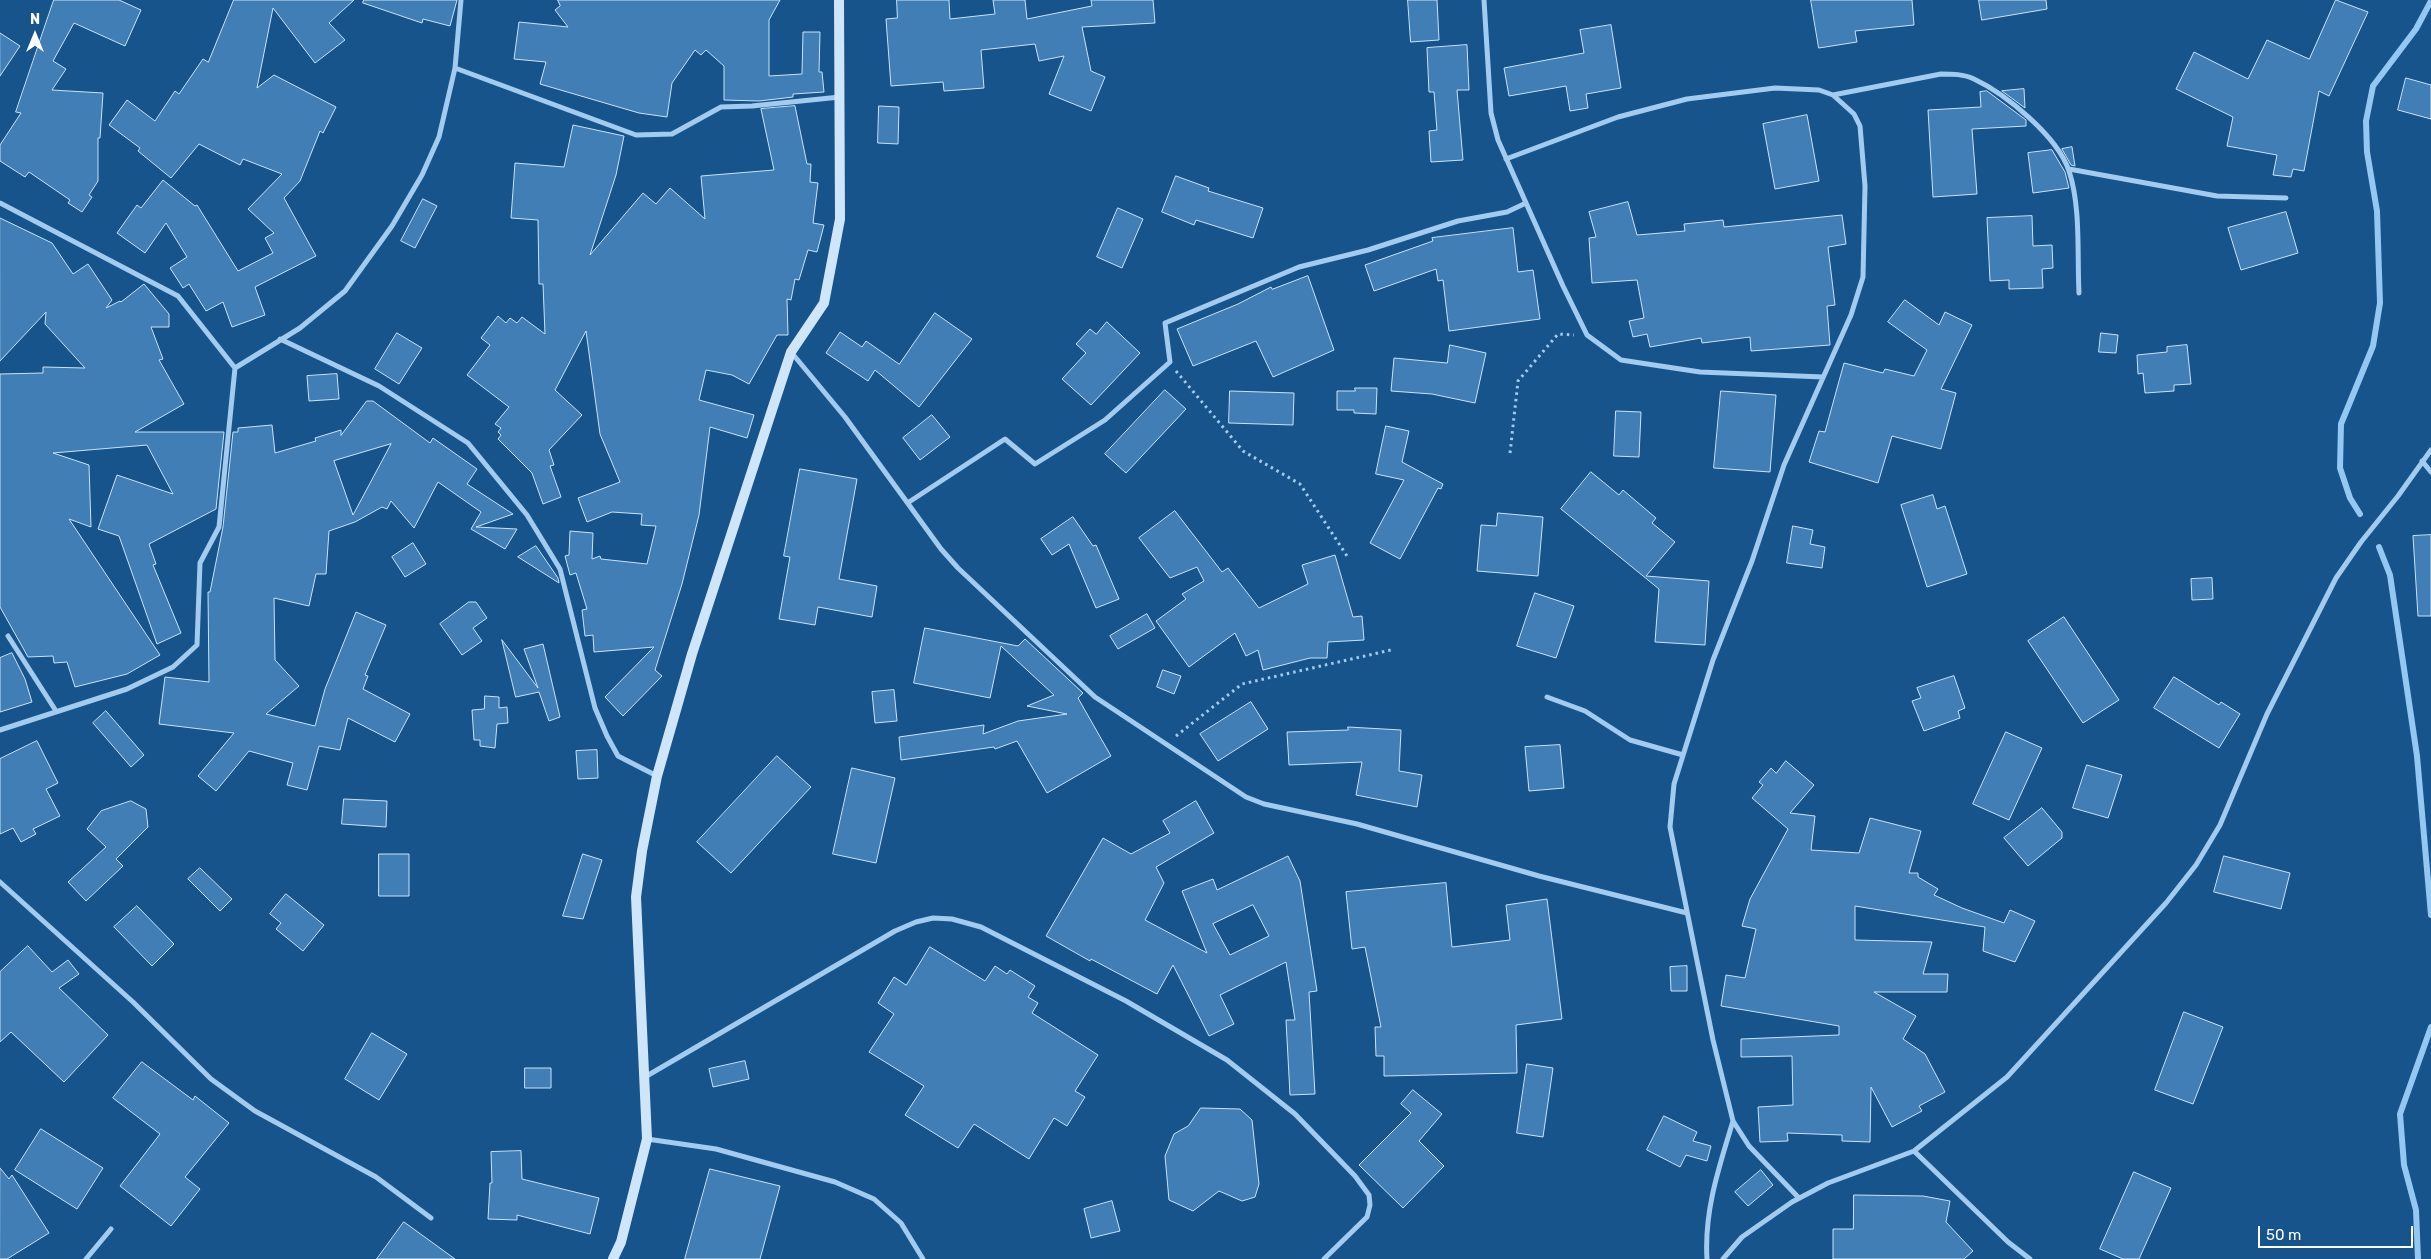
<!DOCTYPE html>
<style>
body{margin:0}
#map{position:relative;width:2431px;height:1259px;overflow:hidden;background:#17548c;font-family:Rubik,sans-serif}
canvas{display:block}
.north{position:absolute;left:10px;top:10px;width:50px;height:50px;-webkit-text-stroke:4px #17548c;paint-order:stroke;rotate:0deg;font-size:14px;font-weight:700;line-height:20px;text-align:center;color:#fff}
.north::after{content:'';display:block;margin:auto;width:18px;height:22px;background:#fff;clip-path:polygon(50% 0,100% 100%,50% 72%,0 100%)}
.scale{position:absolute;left:2258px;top:1226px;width:155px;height:22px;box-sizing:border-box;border:2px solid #fff;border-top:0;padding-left:6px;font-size:15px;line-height:18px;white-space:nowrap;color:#fff;-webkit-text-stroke:4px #17548c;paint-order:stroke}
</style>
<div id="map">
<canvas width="2431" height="1259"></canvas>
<div class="north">N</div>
<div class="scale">50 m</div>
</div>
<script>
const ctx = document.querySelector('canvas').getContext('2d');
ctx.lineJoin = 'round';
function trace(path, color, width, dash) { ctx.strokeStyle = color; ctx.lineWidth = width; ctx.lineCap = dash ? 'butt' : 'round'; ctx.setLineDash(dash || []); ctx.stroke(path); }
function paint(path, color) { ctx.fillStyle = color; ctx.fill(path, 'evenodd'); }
const stream = new Path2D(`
 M2360,514L2350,498L2340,468L2341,424L2373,346L2380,303L2377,211L2367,152L2366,121L2373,86L2416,29L2431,1
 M2379,547L2390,575L2417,756L2431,915
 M2418,1259L2416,1210L2404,1165L2400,1114L2431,1027`);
const building = new Path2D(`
 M54,0H119L141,10L125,46L74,23L53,61L66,69L52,90L103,93L100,138H98V181L89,195L92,197L82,212L68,203L70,200L29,172L25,177L0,161V145L21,113L16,112Z
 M234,0H354L329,23L345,40L315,63L273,8L257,88L274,75L336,107L323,133L320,131L300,181L284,198L316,256L255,287L265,315L232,327L223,302L206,311L189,284L183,288L170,268L187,257L166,223L145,253L117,233L137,205L141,208L163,180L195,206L197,205L238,271L273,253L265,238L274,233L248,209L282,174L243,159L240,165L199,144L171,178L138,151L140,148L109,125L127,100L155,121L175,91L179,94L203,59L208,62Z
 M364,0H457L450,26L423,19L422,23L363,3Z
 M558,0H780L769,20V76L802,74L803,32H820L819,72H822L824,92L793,94V97L759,101L724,100V66L706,50L701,55L695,50L672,83L667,117L639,113L540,84L546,62L514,59L519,22L568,27L555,10L560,6Z
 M897,0H949L950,19L995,14L993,0H1025L1027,19L1092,6L1091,0H1153L1155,23L1082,27L1091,71L1105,77L1091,111L1049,94L1064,56L1039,61L1035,44L981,50L984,88L944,91L943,82L891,86L886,19L897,18Z
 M1408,0H1437L1439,40L1411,42Z
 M1811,0H1912L1914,25L1855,31L1857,42L1819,48Z
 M1979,0H2046L2047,9L1982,20Z
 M2336,0L2368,12L2329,96L2319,91L2304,171L2293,169L2291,177L2273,175L2277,155L2227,146L2233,117L2176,89L2194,52L2248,79L2267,40L2309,59Z
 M1611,25L1621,88L1586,94L1588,108L1570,111L1566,86L1509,96L1504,68L1584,53L1580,30Z
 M0,33L20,46L0,76Z
 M1467,45L1469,90H1457L1463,160L1431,162L1429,131L1437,130L1434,92H1429L1427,48Z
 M2406,78L2431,85V119L2398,110Z
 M2024,89L2025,108L2002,91Z
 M1987,91L2026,120V126L1972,129L1977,194L1933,197L1928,110L1981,107L1980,92Z
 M795,106L807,164H811L810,182L818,183L813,223L824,225L817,252L808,250L799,280L795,279L791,300L787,299L788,335H777L749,384L732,375L706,370L699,400L754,415L747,438L710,427L699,515L682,584L655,670L662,676L623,716L605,697L654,647L594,652L593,635L585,636L582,610L587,609L576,573L570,575L565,556L569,555L570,531L593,533L592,559L600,556L601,559L647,564L656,526L641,525L642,514L612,512L587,522L578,498L620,482L600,434L586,331L555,390L582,415L549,450L554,465L550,466L561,497L543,504L532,473L498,439L501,435L498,432L501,428L495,424L509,407L467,375L490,345L481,338L498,316L506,323L510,318L517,323L522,317L545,334L543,284H539L538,220L511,218L515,163L564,167L573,125L624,136L616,175L590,255L643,193L656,204L670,188L705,219L701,176L774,170L761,109Z
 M879,106L899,107L898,144L878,143Z
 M1807,115L1819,181L1775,189L1763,124Z
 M2072,147L2075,166L2071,165L2062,149Z
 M2052,150L2065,172L2069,188L2033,193L2028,153Z
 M1176,176L1209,188L1208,191L1263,208L1253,238L1196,220L1194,225L1162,212Z
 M423,199L437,206L415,248L401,241Z
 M1628,202L1637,235L1685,231L1684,224L1723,220L1724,227L1842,215L1846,244L1828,247L1835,305L1827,306L1830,345L1751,351L1750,337L1702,343L1701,338L1650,347L1647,334L1633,337L1629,321L1644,318L1637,280L1592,283L1589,238L1596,237L1589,212Z
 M1118,208L1143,219L1122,268L1097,257Z
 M2286,212L2298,253L2241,270L2228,228Z
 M2032,216L2033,246L2052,245L2053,268L2042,269L2043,288L2009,289V280L1990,281L1987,218Z
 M0,218L52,243L73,274L88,264L112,300L106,308L120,301L121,302L144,284L169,314V327H151L163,359L159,360L184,404L135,432H224L216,509L149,544L156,564L153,565L181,633L157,644L119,536L98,529L117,475L173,494L147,445L53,453L89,465L91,527L69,519L160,655L127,674L75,687L67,662L54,663L53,656L28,657L0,607V374L43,373V367L85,368L45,324L46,312L0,361Z
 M1513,228L1518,272L1533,270L1540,319L1449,331L1443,280L1438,281L1436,269L1374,291L1365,265L1433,241L1432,238Z
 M1308,276L1334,350L1273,377L1256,341L1193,366L1177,329L1238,304L1271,287L1272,289Z
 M1905,300L1939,325L1945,312L1972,325L1941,389L1956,393L1941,449L1892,436L1878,483L1809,462L1819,431L1825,432L1844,363L1883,373L1885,369L1914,376L1927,350L1888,322Z
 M935,313L972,339L919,407L875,370L868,381L826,353L840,332L862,347L866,341L899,364Z
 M1107,322L1140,353L1091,405L1062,379L1086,353L1076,344L1090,329L1096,334Z
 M397,333L422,348L399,384L375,369Z
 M2101,333L2118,335L2116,353L2099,352Z
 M1450,345L1486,353L1475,403L1432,394L1391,391L1394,358L1447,363Z
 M2187,345L2191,384L2174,385V391L2145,393L2143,373L2138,374L2137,355L2167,352V347Z
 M337,374L339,399L309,401L307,376Z
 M1355,388H1377L1376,414L1354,413V410H1337V391H1355Z
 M1165,390L1186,409L1126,473L1105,454Z
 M1230,391L1294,393L1293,425L1229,423Z
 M1721,391L1776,395L1770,472L1714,468Z
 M367,401H373L430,443L433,438L477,469L467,484L513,514L476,527L517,529L505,549L471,529L481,512L438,482L414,528L391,501L387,509L382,507L355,522L329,531L326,574H316L309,606L274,598L275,660L299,686L266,714L315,726L325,689L356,612L386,625L365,675L368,676L363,689L410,714L395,742L348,718L340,750L319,746L307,790L287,785L293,763L249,751L216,791L198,776L234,733L159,724L165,677L209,682L208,592H210L223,527L233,432H238V428L272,425L275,453L316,441L315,438L341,430V435ZM391,444L353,515L334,461Z
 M1616,411L1641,412L1639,457L1614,456Z
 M932,415L950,437L920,460L903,438Z
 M1386,426L1409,431L1402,462L1443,484L1441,489L1438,488L1400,559L1370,543L1404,480L1376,474Z
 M800,469L857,479L839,579L877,586L872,617L818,607L815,625L779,619L790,557L784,556Z
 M1591,472L1619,495L1623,490L1656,518L1652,523L1675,542L1646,576L1709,581L1705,645L1655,642L1659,589L1561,509Z
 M1933,495L1937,509L1945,506L1967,574L1927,587L1901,505Z
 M1175,511L1222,572L1228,568L1259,608L1308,584L1302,565L1335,555L1353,617L1362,616L1364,640L1328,642L1327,658H1310L1263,670L1258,650L1246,656L1235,633L1189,667L1156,621L1186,599L1182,594L1204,581L1197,567L1170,578L1139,538Z
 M1498,513L1543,517L1538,576L1477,571L1481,525L1496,526Z
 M1073,517L1093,546L1096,545L1119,599L1096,608L1069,544L1052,555L1041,539Z
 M1793,526L1813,530L1810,544L1825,547L1822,568L1787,563Z
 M2431,535V616H2418L2413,536Z
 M413,543L426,564L405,577L392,557Z
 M536,546L558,578L559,583L518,557Z
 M2212,578L2213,599L2192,600L2191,579Z
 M1535,593L1574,606L1556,658L1517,646Z
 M469,602H476L487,618L473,628L482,641L462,655L440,624Z
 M1147,614L1155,628L1118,649L1110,636Z
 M2064,617L2119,700L2083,723L2028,641Z
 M925,628L1018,646L1025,639L1083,693L1078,698L1111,756L1047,793L1017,741L995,749L994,747L901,760L899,737L984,725L983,734L1018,721L1067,714L1027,706L1054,695L1001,646L990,698L914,683Z
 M502,640L538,688L524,649L543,644L560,717L549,721L539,692L516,697Z
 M12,653L25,679L32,702L0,712V658Z
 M1163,670L1181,676L1174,694L1157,687Z
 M1954,676L1965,708L1958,711L1960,718L1924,731L1912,701L1921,698L1917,688Z
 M2174,677L2219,705L2221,702L2240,714L2219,748L2154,708Z
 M894,690L897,721L875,723L872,692Z
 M485,696L499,697V708L507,707L508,723L497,724L495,748L480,746V740H474L472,710L484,709Z
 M1251,702L1268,729L1218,761L1200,734Z
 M106,711L144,755L131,767L93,723Z
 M1348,727L1401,730L1399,771L1422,775L1417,807L1356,795L1362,762L1289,765L1287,732L1348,730Z
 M2006,732L2042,748L2009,820L1973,804Z
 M37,741L58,783L46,789L60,816L33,829L36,834L21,842L13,828L0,834V759Z
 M1560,745L1564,788L1529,791L1525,747Z
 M597,750L598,778L578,779L576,751Z
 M777,756L811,787L731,873L697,842Z
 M1786,761L1814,785L1790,813L1815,816L1811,850L1859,853L1870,818L1921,831L1909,873H1918V877L1938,889L1934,895L1962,908L2004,923L2010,910L2035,921L2015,962L1983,951L1985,927L1855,906V940L1932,942L1923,974H1948L1947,992H1874L1916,1016L1903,1039L1925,1054L1945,1092L1919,1106L1922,1111L1892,1127L1871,1087L1870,1142L1842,1141V1135L1787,1133L1788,1141L1760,1142L1758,1107L1793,1105L1792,1056L1741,1057V1039L1839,1035V1026L1721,1006L1726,975L1745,978L1756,929L1742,926L1750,899L1788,829L1752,798L1763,785L1759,782L1771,768L1776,773Z
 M2087,765L2122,775L2108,818L2073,808Z
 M852,768L895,778L876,863L833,854Z
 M344,799L387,801L386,827L342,824Z
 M131,801L146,809L148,827L116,859L123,866L86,901L68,882L106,847L87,829L101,811Z
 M1196,801L1214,833L1156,867L1164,883L1145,920L1207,953L1182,891L1213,879L1217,890L1288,856L1300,881L1317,991L1309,992L1315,1094L1290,1095L1286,1020H1295L1286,962L1220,995L1234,1024L1209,1036L1173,965L1157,994L1091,959L1090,961L1046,936L1103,838L1131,854L1170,833L1163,821ZM1253,905L1269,936L1230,955L1213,924Z
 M2042,808L2062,832V838L2028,866L2004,838Z
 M379,854H409V896H379Z
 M583,854L602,860L583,919L563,916Z
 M2224,856L2290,873L2281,909L2214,892Z
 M200,868L232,899L220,911L188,879Z
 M1446,883L1452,947L1510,940L1506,905L1547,899L1562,1019L1516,1025L1517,1073L1384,1076V1056H1376L1375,1027H1381L1365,947L1352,949L1346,892Z
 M286,894L324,925L303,951L276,929L281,923L270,914Z
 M137,906L174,944L152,966L114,927Z
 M28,946L52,972L68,960L79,974L59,988L108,1035L64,1082L11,1032L0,1042V972Z
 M930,947L985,981L995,966L1007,974L1010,970L1035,986L1028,997L1038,1003L1032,1013L1098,1055L1075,1091L1085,1097L1067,1126L1054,1118L1029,1159L974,1124L958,1148L905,1115L924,1086L869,1052L894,1014L878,1003L894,977L906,985Z
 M1687,966V991H1671L1670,967Z
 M2184,1012L2223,1027L2193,1104L2155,1090Z
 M372,1033L407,1054L379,1100L345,1079Z
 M745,1061L749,1079L713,1087L709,1069Z
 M142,1062L193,1100L195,1096L229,1123L185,1177L200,1189L171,1226L120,1186L160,1134L113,1098Z
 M1527,1064L1553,1068L1543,1137L1517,1133Z
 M525,1068H551V1088H525Z
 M1413,1090L1442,1114L1419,1141L1444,1166L1403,1208L1359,1165L1411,1113L1401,1104Z
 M1201,1108L1240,1109L1252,1120L1259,1184L1255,1197L1242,1201L1219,1191L1193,1211L1169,1200L1165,1156L1174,1134L1188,1126Z
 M1664,1116L1697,1132L1693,1141L1711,1146L1707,1161L1686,1155L1680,1167L1647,1150Z
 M41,1129L103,1168L77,1209L15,1170Z
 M521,1151L522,1179L599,1198L590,1234L517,1215V1220L488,1219L490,1183H492L491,1152Z
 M0,1168L9,1179L12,1175L49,1233L7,1259H0Z
 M710,1169L780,1186L760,1259H685Z
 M1761,1170L1773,1185L1748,1206L1735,1192Z
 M2134,1172L2171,1188L2139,1259H2123L2100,1249Z
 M1854,1195L1923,1196L1950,1201L1946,1222L1973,1251L1964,1259H1833V1229H1853Z
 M1112,1201L1120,1231L1091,1238L1084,1209Z
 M404,1222L455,1259H377Z`);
const path = new Path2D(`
 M1176,371L1243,451L1300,484L1347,556
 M1510,453L1518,381L1558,334L1574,335
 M1176,736L1242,684L1391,650`);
const street = new Path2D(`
 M1484,0L1491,113L1498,140L1563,286L1587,335L1621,360L1700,372L1823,377
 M455,68L636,135L672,134L721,107L752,106L840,97
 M1833,95L1941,74C1952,74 1964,74 1974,79C2006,94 2058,137 2069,171C2081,207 2077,254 2079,293
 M1506,159L1618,117L1687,99L1775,88L1819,90L1833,95L1854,114L1860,126L1865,186L1863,277L1851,315L1784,465L1752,561L1713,660L1674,784L1670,827L1713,1040L1733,1121L1749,1146L1799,1198
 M2069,169L2217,196L2286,198
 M0,203L178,296L235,368L219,527L200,563L197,645L173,667L127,689L0,730
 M280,339L379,386L468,443L527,515L560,569L595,708L607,736L618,756L657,776
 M791,352L845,417L941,549L958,568L1095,697L1246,797L1264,804L1357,824L1539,876L1687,913
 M235,368L300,328L345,291L392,226L422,175L439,137L455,68L461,0
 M2422,461L2431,472
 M909,502L1005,439L1035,464L1105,420L1170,362L1165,323L1299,267L1368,250L1458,221L1507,212L1526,203
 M8,636L56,711
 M1547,697L1585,711L1630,740L1683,755
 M0,882L133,1002L211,1079L255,1111L376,1177L431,1218
 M645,1077L895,931L916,922L933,918L952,919L981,927L1126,1001L1227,1060L1295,1114L1355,1176L1369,1195L1370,1205L1367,1217L1324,1259
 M647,1139L716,1149L835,1182L874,1199L901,1223L923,1259
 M1914,1151L2008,1242L2030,1259
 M86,1259L111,1229
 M1707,1259C1704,1211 1719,1167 1733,1121
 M1723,1259L1742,1237L1792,1202L1828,1183L1914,1151L2007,1077L2166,903L2196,865L2220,825L2267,714L2336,578L2361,542L2398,496L2431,450`);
const secondary = new Path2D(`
 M613,1259L621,1242L647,1139L636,897L642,851L657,776L692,654L791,352L824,303L840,219L839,0`);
trace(stream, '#94c7f1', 6);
paint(building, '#407eb5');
trace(building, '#c8e3fb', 1);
trace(path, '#a2cbef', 3, [2.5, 4]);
trace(street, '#a2cbef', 5);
trace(secondary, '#cfe5fa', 10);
</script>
